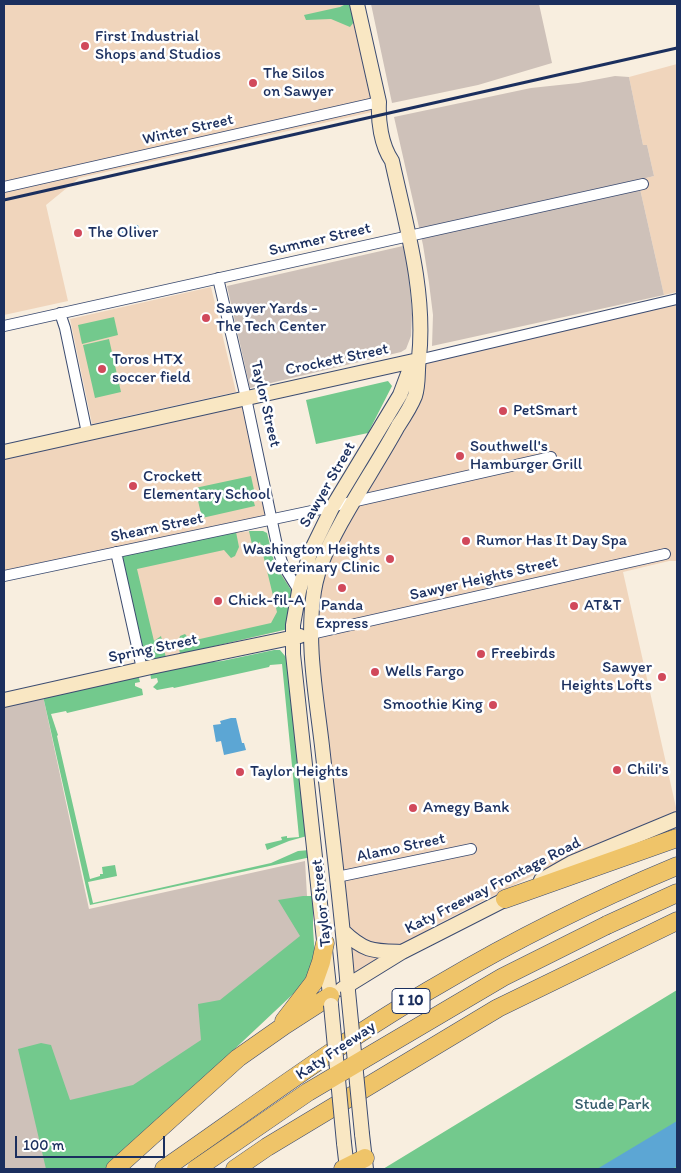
<!DOCTYPE html>
<style>
body{margin:0}
#map{position:relative;width:681px;height:1173px;overflow:hidden;background:#f8eedf;font-family:Itim,sans-serif}
canvas{display:block}
.frame{position:absolute;inset:0;border:5px solid #1b2f5e;pointer-events:none}
.scale{position:absolute;left:15px;top:1136px;width:150px;height:22px;box-sizing:border-box;border:2px solid #1b2f5e;border-top:0;padding-left:6px;font-size:15px;line-height:18px;white-space:nowrap;color:#1b2f5e;-webkit-text-stroke:4px #fff;paint-order:stroke}
</style>
<div id="map">
<canvas width="681" height="1173"></canvas>
<div class="frame"></div>
<div class="scale">100 m</div>
</div>
<script>
const ctx = document.querySelector('canvas').getContext('2d');
ctx.lineJoin = 'round';
function paint(path, color) { ctx.fillStyle = color; ctx.fill(path, 'evenodd'); }
function trace(path, color, width, dash) { ctx.strokeStyle = color; ctx.lineWidth = width; ctx.lineCap = dash ? 'butt' : 'round'; ctx.setLineDash(dash || []); ctx.stroke(path); }
function label(font, color, halo, rows, align = 'center') {
  ctx.font = font + ' Itim,sans-serif'; ctx.lineWidth = 5; ctx.setLineDash([]); ctx.textBaseline = 'middle'; ctx.strokeStyle = halo; ctx.fillStyle = color; for (const [text, x, y, turn = 0] of rows) {
    ctx.save(); ctx.translate(x, y); ctx.rotate((+turn || 0) * Math.PI / 180); ctx.textAlign = isNaN(turn) ? turn : align; if (halo) ctx.strokeText(text, 0, 0); ctx.fillText(text, 0, 0); ctx.restore();
  }
}
const built = new Path2D(`
 M4,4H357L381,110L79,178L46,205L68,301L4,315Z
 M677,64V292L664,295L638,180L654,176L647,145H643L629,77Z
 M211,287L236,392L92,424L70,319Z
 M677,301V561H669L623,572L677,812L577,853L434,926L342,984L305,656L307,615L323,551L409,399L423,361Z
 M244,400L269,518L4,574V454Z
 M263,531L268,538L271,552L275,565L289,584L288,629L145,663L121,556L232,532Z`);
const industrial = new Path2D(`
 M371,4H539L552,63L478,85L392,103Z
 M615,76L629,77L643,145H647L654,176L638,180L664,295L432,346L433,315L429,283L423,245L394,117L531,88L578,83Z
 M403,246L408,266L412,314L411,336L406,349L401,352L250,388L227,286Z
 M43,696L89,909L305,861L311,965L62,1169H4V706Z`);
const green = new Path2D(`
 M346,4H349L354,22L350,27L331,19L306,20L304,15L340,7Z
 M114,317L118,335L82,344L78,325Z
 M109,339L121,392L95,398L83,345Z
 M388,381L392,386L368,433L316,444L306,400Z
 M251,476L256,499H253L255,506L202,518L195,488Z
 M249,531H263L267,533L275,565L293,593L288,629L180,654L178,643L180,636L185,634L191,641L271,623L277,612L260,542L253,549Z
 M236,532L239,547L235,556L231,558L224,550L137,569L154,641L161,636L166,658L145,663L121,556Z
 M274,650H280L290,662L307,836L289,841L267,850L265,844L282,840L281,837L287,836V838L299,837L282,664L270,665L269,667L174,688L173,687L157,690L153,687L158,682L157,678L151,679L150,671L173,666L222,661Z
 M138,674L140,682L135,683V686L142,689L143,695L67,713L66,711L51,714L58,735L57,736L90,879L100,876V874H103L102,867L115,865L117,876L88,882L93,903L271,863L298,851L310,850L311,857L90,905L43,696Z
 M303,896H313V928L315,959L308,980L107,1169H46L18,1049L41,1043L51,1045L70,1100L133,1085L201,1040L198,1004L220,1000L300,936L278,900Z
 M677,990V1169H383Z`);
const water = new Path2D(`
 M138,225L140,232L119,237L117,230Z
 M231,718H236L242,743H244L246,750L224,755L221,741L216,742L213,725L221,724L220,721Z
 M677,1121V1166L672,1169H597Z`);
const street = new Path2D(`
 M4,187L379,102
 M218,278L246,398L278,550L283,565L299,591
 M60,313L65,328L87,433
 M4,326L643,184
 M418,360L677,299
 M116,552L142,669
 M4,576L321,509L551,457
 M311,634L665,554
 M337,877L471,849`);
const secondary = new Path2D(`
 M4,452L418,360
 M4,700L151,667L300,636
 M541,880L571,863L677,819
 M343,931C365,952 373,951 402,952
 M342,989L402,952L514,895
 M348,991C342,909 331,828 322,746C316,694 306,643 314,591C318,566 329,545 341,523C359,490 380,459 398,426C404,417 411,406 415,396C419,383 417,371 419,358C426,292 406,225 392,161C381,145 378,121 379,102L357,4
 M331,1005L293,654V625L299,591L310,553L333,506L400,395L409,371L418,360
 M362,1134L366,1169
 M344,1143L347,1169`);
const highway = new Path2D(`
 M505,899L677,838
 M607,925L677,893
 M284,1021L314,982L321,962L325,943
 M115,1169L238,1058L285,1025L330,996
 M164,1169C255,1106 344,1039 440,984C516,939 595,900 677,866
 M235,1169L267,1147L498,1008L677,921
 M343,1169L365,1158`);
const rail = new Path2D(`
 M4,200L677,48`);
const secondaryBridge = new Path2D(`
 M348,991L362,1134
 M331,1005L344,1143`);
const highwayBridge = new Path2D(`
 M196,1169L308,1092L503,977L607,925`);
const markers = [
 [85,46,5,"#d1495b"],
 [253,83,5,"#d1495b"],
 [78,233,5,"#d1495b"],
 [206,318,5,"#d1495b"],
 [102,369,5,"#d1495b"],
 [503,411,5,"#d1495b"],
 [460,456,5,"#d1495b"],
 [133,486,5,"#d1495b"],
 [466,541,5,"#d1495b"],
 [390,559,5,"#d1495b"],
 [342,588,5,"#d1495b"],
 [218,601,5,"#d1495b"],
 [574,606,5,"#d1495b"],
 [481,654,5,"#d1495b"],
 [375,672,5,"#d1495b"],
 [662,677,5,"#d1495b"],
 [493,705,5,"#d1495b"],
 [617,770,5,"#d1495b"],
 [240,772,5,"#d1495b"],
 [413,808,5,"#d1495b"]
];
const shields = [
 [411,1001,38]
];
const shieldNames = [
 ["I 10",411,1001]
];
const poiNames = [
 ["First Industrial",95,37],
 ["Shops and Studios",95,55],
 ["The Silos",263,74],
 ["on Sawyer",263,92],
 ["The Oliver",88,233],
 ["Sawyer Yards -",216,309],
 ["The Tech Center",216,327],
 ["Toros HTX",112,360],
 ["soccer field",112,378],
 ["PetSmart",513,411],
 ["Southwell's",470,447],
 ["Hamburger Grill",470,465],
 ["Crockett",143,477],
 ["Elementary School",143,495],
 ["Rumor Has It Day Spa",476,541],
 ["Washington Heights",380,550,"right"],
 ["Veterinary Clinic",380,568,"right"],
 ["Chick-fil-A",228,601],
 ["Panda",342,606,"center"],
 ["Express",342,624,"center"],
 ["AT&T",584,606],
 ["Freebirds",491,654],
 ["Sawyer",652,668,"right"],
 ["Heights Lofts",652,686,"right"],
 ["Wells Fargo",385,672],
 ["Smoothie King",483,705,"right"],
 ["Chili's",627,770],
 ["Taylor Heights",250,772],
 ["Amegy Bank",423,808]
];
const streetNames = [
 ["Winter Street",188,130,-13],
 ["Summer Street",320,240,-13],
 ["Crockett Street",337,360,-12],
 ["Taylor Street",265,404,77],
 ["Sawyer Street",328,485,-60],
 ["Shearn Street",157,528,-12],
 ["Sawyer Heights Street",484,579,-13],
 ["Spring Street",153,649,-12],
 ["Alamo Street",401,848,-12],
 ["Katy Freeway Frontage Road",493,886,-27],
 ["Taylor Street",322,903,-96],
 ["Katy Freeway",336,1051,-34]
];
const parkNames = [
 ["Stude Park",612,1105]
];
paint(built, '#f0d5bc');
paint(industrial, '#cec1b9');
paint(green, '#73c98d');
paint(water, '#5ca6d4');
trace(street, '#3c4c71', 12);
trace(secondary, '#3c4c71', 16);
trace(highway, '#3c4c71', 19);
trace(street, '#fff', 10);
trace(secondary, '#f9e7c3', 14);
trace(highway, '#efc469', 18);
trace(rail, '#1b2f5e', 3);
trace(secondaryBridge, '#3c4c71', 16, []);
trace(highwayBridge, '#3c4c71', 19, []);
trace(secondaryBridge, '#f9e7c3', 14);
trace(highwayBridge, '#efc469', 18);
for (const [x, y, r, color] of markers) { const dot = new Path2D(); dot.arc(x, y, r, 0, 2 * Math.PI); ctx.fillStyle = color; ctx.fill(dot); trace(dot, '#fff', 2); }
for (const [x, y, w] of shields) { const box = new Path2D(); box.roundRect(x - w / 2, y - 12.5, w, 25, 4); ctx.fillStyle = '#fff'; ctx.fill(box); trace(box, '#1b2f5e', 1); }
label('bold 15px', '#1b2f5e', null, shieldNames);
label('16px', '#1b2f5e', '#fff', poiNames, 'left');
label('16px', '#1b2f5e', '#fff', streetNames);
label('16px', '#355d6c', '#fff', parkNames);
</script>
